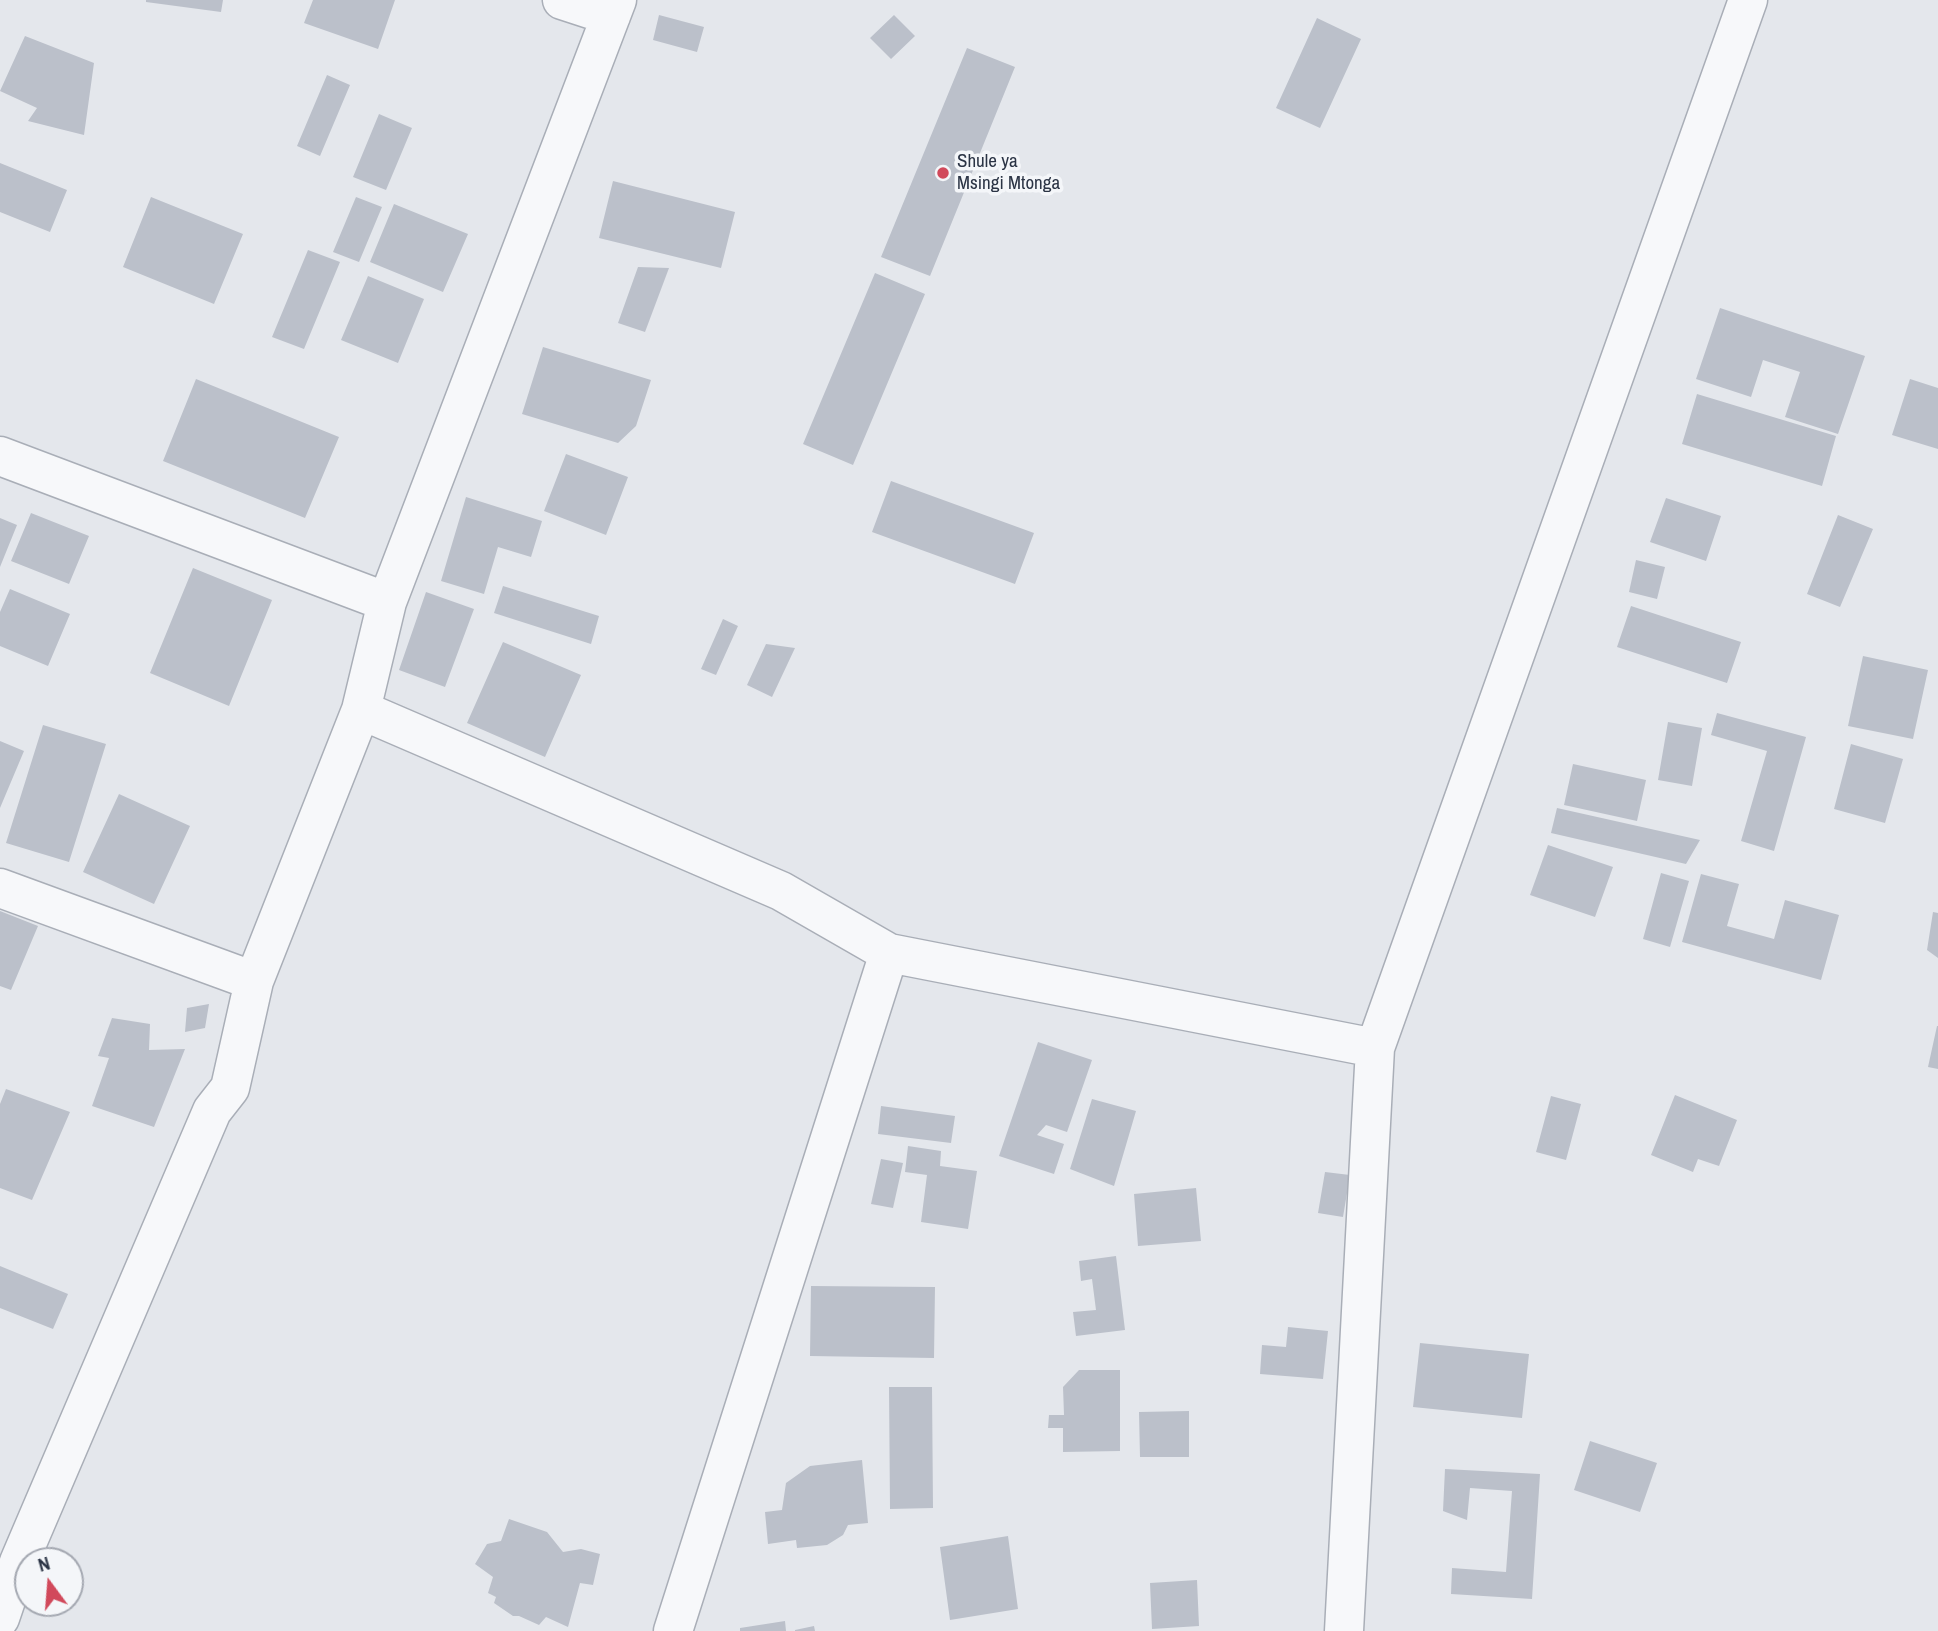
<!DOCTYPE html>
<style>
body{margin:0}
#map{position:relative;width:1938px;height:1631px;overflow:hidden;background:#e4e7ec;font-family:"Archivo Narrow",sans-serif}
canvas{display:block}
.north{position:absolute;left:14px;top:1547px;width:70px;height:70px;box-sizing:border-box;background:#f4f6f9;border:2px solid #a4a8b1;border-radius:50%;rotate:344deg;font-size:19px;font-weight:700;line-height:28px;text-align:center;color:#2b3445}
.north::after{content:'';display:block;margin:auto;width:24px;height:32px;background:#d1495b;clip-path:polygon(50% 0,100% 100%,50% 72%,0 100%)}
</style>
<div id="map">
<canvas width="1938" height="1631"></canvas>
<div class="north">N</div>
</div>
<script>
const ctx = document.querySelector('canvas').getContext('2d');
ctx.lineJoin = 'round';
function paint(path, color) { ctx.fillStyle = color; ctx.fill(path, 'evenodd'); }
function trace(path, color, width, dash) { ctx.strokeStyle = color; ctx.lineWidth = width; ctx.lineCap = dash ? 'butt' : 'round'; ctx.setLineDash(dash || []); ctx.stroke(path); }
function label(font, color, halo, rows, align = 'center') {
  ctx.font = font + ' "Archivo Narrow",sans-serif'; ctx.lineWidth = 7; ctx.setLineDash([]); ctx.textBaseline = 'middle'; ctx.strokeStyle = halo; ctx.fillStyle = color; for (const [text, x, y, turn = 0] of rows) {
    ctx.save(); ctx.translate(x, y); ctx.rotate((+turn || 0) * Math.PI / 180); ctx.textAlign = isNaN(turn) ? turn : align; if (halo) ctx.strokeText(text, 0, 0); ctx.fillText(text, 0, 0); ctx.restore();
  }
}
const building = new Path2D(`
 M146,0H223L221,12L146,2Z
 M313,0H395L378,49L304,23Z
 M659,15L704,27L697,52L653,40Z
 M894,15L915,36L891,59L870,38Z
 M1317,18L1361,39L1320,128L1276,108Z
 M25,36L94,63L84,135L28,121L37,108L0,91Z
 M967,48L1015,67L930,276L881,257Z
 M327,75L350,85L320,156L297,146Z
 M379,114L412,128L386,190L353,177Z
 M0,163L67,190L50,232L0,212Z
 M613,181L735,212L721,268L599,238Z
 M151,197L243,234L214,304L123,267Z
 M356,197L382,207L359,262L333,252Z
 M394,204L468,234L443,292L370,262Z
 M308,250L340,262L304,349L272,337Z
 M638,267L669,268L645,332L618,323Z
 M875,273L925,294L853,465L803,444Z
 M368,276L424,299L398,363L341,340Z
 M1720,308L1865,356L1838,434L1785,417L1800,372L1763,360L1751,397L1696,379Z
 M543,347L651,380L636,426L618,443L522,414Z
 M196,379L339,437L305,518L163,461Z
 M1910,379L1938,388V449L1892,435Z
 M1697,394L1836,436L1822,486L1682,444Z
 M566,454L628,477L606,535L544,511Z
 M891,481L1034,533L1015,584L872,532Z
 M466,497L542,521L531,557L498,547L484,594L441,581Z
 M1666,498L1721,516L1706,561L1650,542Z
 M31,513L89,536L69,584L11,561Z
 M1838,515L1873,529L1840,607L1807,594Z
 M0,518L17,525L0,567Z
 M1636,560L1665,567L1657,599L1629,592Z
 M193,568L272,600L229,706L150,673Z
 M503,586L599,616L591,644L494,613Z
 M10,589L70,614L48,666L0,646V612Z
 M426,592L474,609L445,687L399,670Z
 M1631,606L1741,642L1727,683L1617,647Z
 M723,619L738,626L716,675L701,669Z
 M503,642L581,675L545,757L467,723Z
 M766,644L795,648L772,697L747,685Z
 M1863,656L1928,670L1913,739L1848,726Z
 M1717,713L1806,737L1774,851L1741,841L1767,751L1711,735Z
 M1668,722L1702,728L1692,786L1658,780Z
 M43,725L106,744L69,862L6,843Z
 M0,741L24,751L0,808Z
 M1851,744L1903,759L1885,823L1834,809Z
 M1573,764L1646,780L1637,821L1564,805Z
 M119,794L190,826L154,904L83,872Z
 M1557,808L1700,840L1686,864L1551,833Z
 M1548,845L1613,867L1595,917L1530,895Z
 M1661,873L1689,881L1670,947L1643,939Z
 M1701,874L1739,884L1727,926L1774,939L1785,900L1839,915L1821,980L1682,942Z
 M0,911L38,926L11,990L0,986Z
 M1933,912L1938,913V958L1927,950Z
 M209,1004L205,1028L185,1032L187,1008Z
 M112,1018L150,1024L149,1050L185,1049L154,1127L92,1106L109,1058L98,1056Z
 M1937,1026H1938V1069L1928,1067Z
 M1038,1042L1092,1060L1067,1132L1046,1125L1037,1135L1064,1144L1054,1174L999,1156Z
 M6,1089L70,1112L32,1200L0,1188V1104Z
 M1675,1095L1737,1120L1719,1166L1698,1159L1693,1172L1651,1155Z
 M1551,1096L1581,1104L1566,1160L1536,1152Z
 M1092,1099L1136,1111L1114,1186L1070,1169Z
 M881,1106L955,1116L951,1143L878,1134Z
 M908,1146L941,1151L940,1166L977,1171L968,1229L921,1222L927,1175L905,1172Z
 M881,1159L903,1163L893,1208L871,1204Z
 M1325,1172L1350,1175L1343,1217L1318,1213Z
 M1196,1188L1201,1241L1138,1246L1134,1194Z
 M1116,1256L1125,1330L1076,1336L1073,1312L1096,1310L1092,1279L1081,1281L1079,1261Z
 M0,1266L68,1294L53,1329L0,1308Z
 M811,1286L935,1287L934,1358L810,1356Z
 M1288,1327L1328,1331L1323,1379L1260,1374L1262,1345L1286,1347Z
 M1420,1343L1529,1354L1522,1418L1413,1407Z
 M1079,1370H1120V1451L1063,1452V1428H1048L1049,1415H1064L1063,1387Z
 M889,1387H932L933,1508L890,1509Z
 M1189,1411V1457H1140L1139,1412Z
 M1590,1441L1657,1463L1640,1512L1574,1490Z
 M862,1460L868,1523L848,1525L843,1535L827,1545L797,1548L796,1540L768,1544L765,1512L782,1510L786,1483L810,1466Z
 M1445,1469L1540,1474L1532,1599L1451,1594L1452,1568L1506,1572L1512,1491L1470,1488L1467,1520L1443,1511Z
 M509,1519L547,1532L563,1552L581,1549L600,1554L593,1585L580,1583L568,1627L546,1617L539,1625L519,1616H513L494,1603L496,1597L488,1593L493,1577L475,1564L487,1544L501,1541Z
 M1008,1536L1018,1609L950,1620L940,1547Z
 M1197,1580L1199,1626L1152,1629L1150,1583Z
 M785,1621L786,1631H740V1628Z
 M814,1626L815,1631H795V1630Z`);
const minor = new Path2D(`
 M562,0L611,16
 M0,456L387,602
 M361,710L781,891L889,953L1375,1048
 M0,888L254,981
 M0,1618L19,1562L212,1111L230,1088L254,981L361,710L387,602L617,0
 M673,1631L889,953
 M1344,1631L1375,1048L1748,0`);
const markers = [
 [943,173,7,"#d1495b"]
];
const poiNames = [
 ["Shule ya",957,162],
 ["Msingi Mtonga",957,184]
];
paint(building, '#bbc0ca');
trace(minor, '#a9aeb7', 41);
trace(minor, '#f7f8fa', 38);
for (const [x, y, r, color] of markers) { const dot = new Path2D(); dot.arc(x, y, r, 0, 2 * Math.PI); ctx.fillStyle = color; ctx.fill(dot); trace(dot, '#f4f6f9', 2.5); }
label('19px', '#2b3445', '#f4f6f9', poiNames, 'left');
</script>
